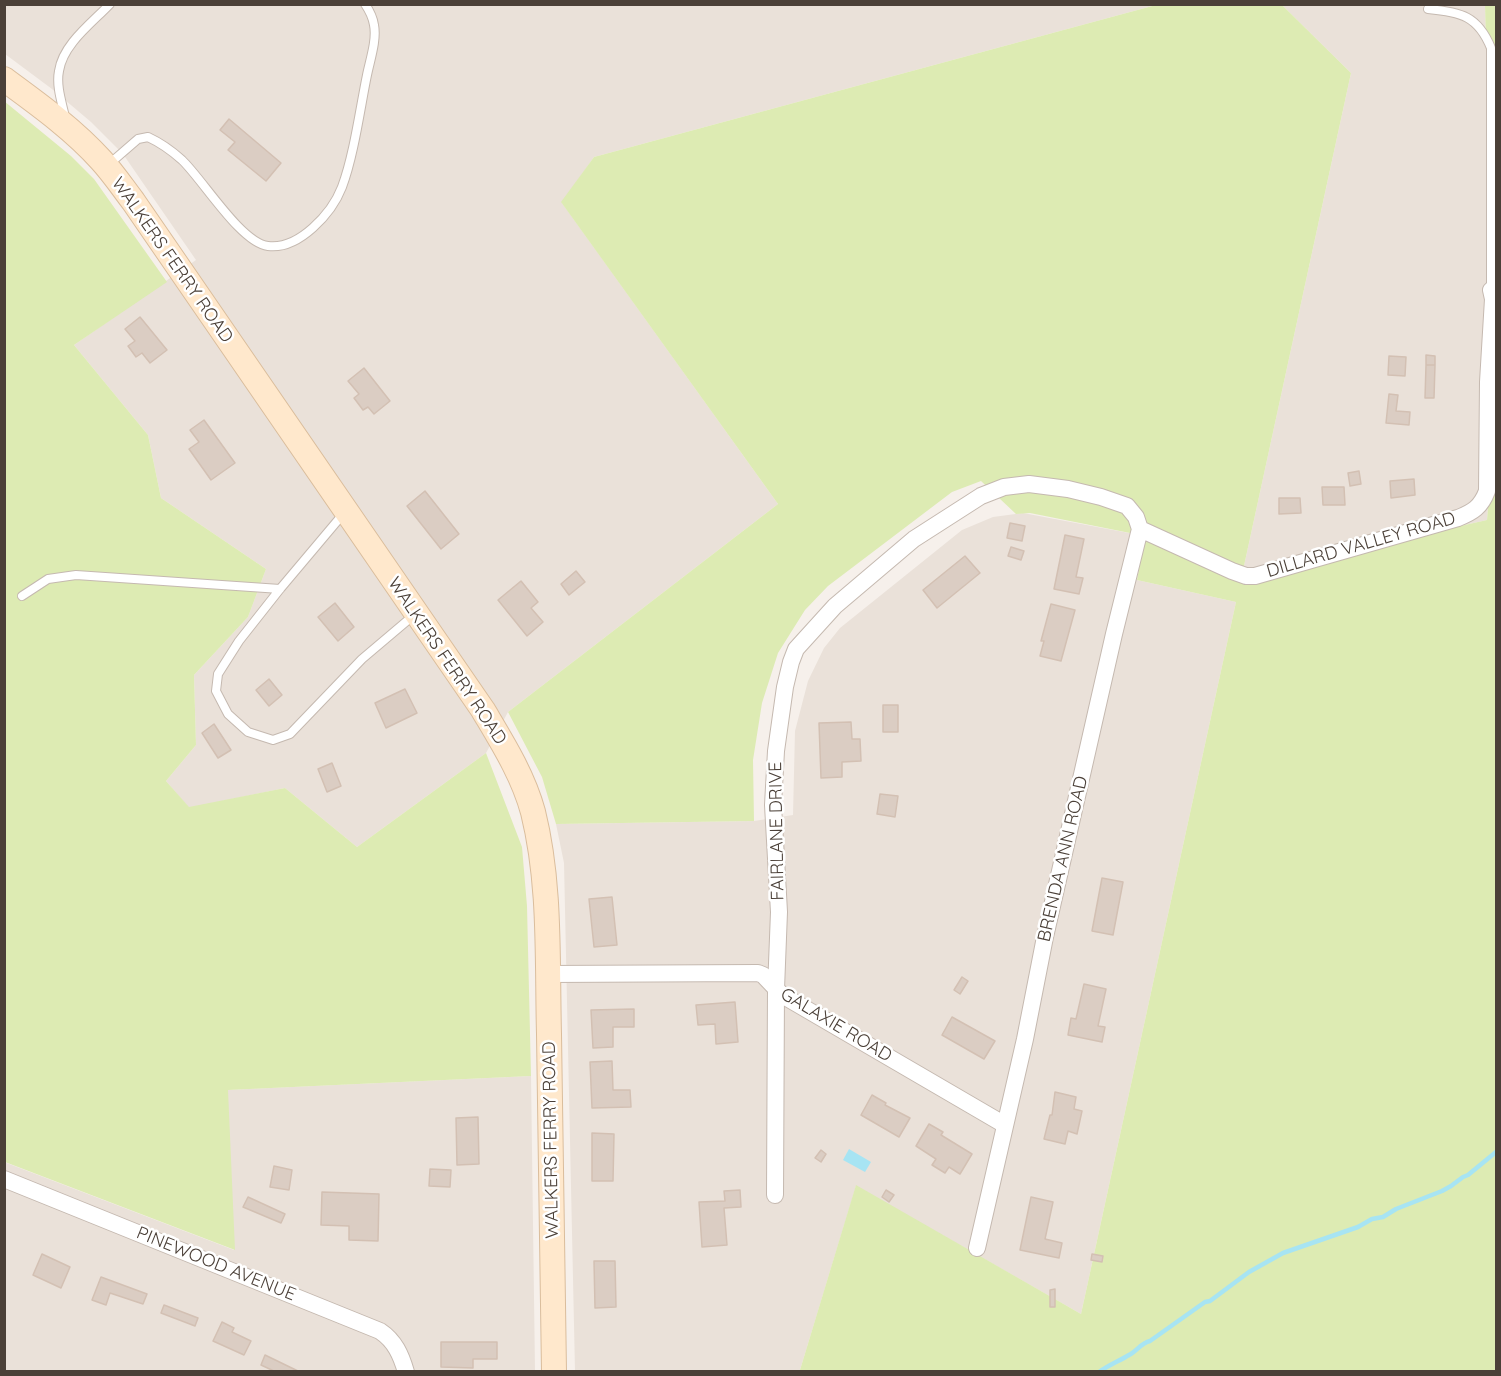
<!DOCTYPE html>
<style>
body{margin:0}
#map{position:relative;width:1501px;height:1376px;overflow:hidden;background:#f6f0eb;font-family:Quicksand,sans-serif}
canvas{display:block}
.frame{position:absolute;inset:0;border:6px solid #4b4038;pointer-events:none}
</style>
<div id="map">
<canvas width="1501" height="1376"></canvas>
<div class="frame"></div>
</div>
<script>
const ctx = document.querySelector('canvas').getContext('2d');
ctx.lineJoin = 'round';
function paint(path, color) { ctx.fillStyle = color; ctx.fill(path, 'evenodd'); }
function trace(path, color, width, dash) { ctx.strokeStyle = color; ctx.lineWidth = width; ctx.lineCap = dash ? 'butt' : 'round'; ctx.setLineDash(dash || []); ctx.stroke(path); }
function label(font, color, halo, rows, align = 'center') {
  ctx.font = font + ' Quicksand,sans-serif'; ctx.lineWidth = 5; ctx.setLineDash([]); ctx.textBaseline = 'middle'; ctx.strokeStyle = halo; ctx.fillStyle = color; for (const [text, x, y, turn = 0] of rows) {
    ctx.save(); ctx.translate(x, y); ctx.rotate((+turn || 0) * Math.PI / 180); ctx.textAlign = isNaN(turn) ? turn : align; if (halo) ctx.strokeText(text, 0, 0); ctx.fillText(text, 0, 0); ctx.restore();
  }
}
const residential = new Path2D(`
 M5,4L1156,5L594,157L562,203L778,504L508,712L486,753L357,847L285,788L189,808L166,781L196,745L194,675L248,617L266,569L161,498L148,435L74,345L196,260L123,154L91,122L52,89L5,54Z
 M1282,5H1485L1496,411L1487,520L1242,575L1351,73Z
 M1023,513L1145,536L1137,580L1236,602L1081,1314L856,1186L800,1370L797,1372L575,1371L564,863L556,824L754,821L793,815L795,731L808,681L824,648L840,628L962,530L993,517Z
 M531,1076L535,1371H5L4,1162L234,1250L227,1090Z`);
const green = new Path2D(`
 M1156,5H1282L1351,73L1242,575L1487,520L1496,411L1485,5H1496V1371H797L800,1370L856,1185L1081,1314L1236,602L1137,580L1145,536L1030,513L1016,514L981,481L952,492L828,586L805,610L778,653L762,703L753,760L754,821L556,824L542,777L508,712L778,504L561,202L594,157Z
 M4,101L71,156L94,179L167,282L74,345L148,435L161,498L266,569L248,617L194,675L196,745L166,781L189,807L285,788L357,847L486,753L522,847L527,906L531,1076L228,1090L235,1250L5,1162Z`);
const water = new Path2D(`
 M849,1149L871,1162L865,1172L843,1160Z`);
const stream = new Path2D(`
 M1099,1372C1109,1365 1119,1361 1129,1355C1137,1351 1141,1343 1150,1341L1205,1302L1210,1301L1249,1272L1283,1253L1358,1227L1372,1219L1383,1217L1396,1209L1442,1191L1451,1186L1463,1177L1468,1175L1496,1152`);
const building = new Path2D(`
 M229,119L281,163L266,181L228,150L235,142L220,130Z
 M140,317L167,350L150,363L142,353L136,357L128,346L135,341L125,329Z
 M1426,355L1435,356V365H1426Z
 M1389,356L1406,357L1405,376L1388,375Z
 M1426,365H1435L1434,398H1425Z
 M364,368L390,401L374,414L368,407L363,410L354,398L359,394L348,381Z
 M1389,394L1398,395L1396,411L1410,412L1409,425L1386,423Z
 M204,420L235,463L211,480L189,449L199,442L190,430Z
 M1359,471L1361,484L1350,486L1348,473Z
 M1414,479L1415,495L1391,498L1390,481Z
 M1322,487H1344L1345,505H1323Z
 M425,491L459,534L441,549L407,506Z
 M1279,498H1300L1301,513L1279,514Z
 M1010,523L1025,526L1022,541L1007,538Z
 M1065,535L1084,539L1076,577L1083,578L1079,594L1054,589Z
 M1011,547L1024,551L1021,560L1008,556Z
 M965,556L980,573L937,608L923,590Z
 M576,571L585,582L569,595L561,584Z
 M521,581L538,602L531,608L543,622L527,636L498,600Z
 M335,603L354,627L338,641L318,617Z
 M1051,604L1075,610L1061,661L1040,656L1044,641H1041Z
 M269,679L282,695L269,706L256,690Z
 M405,689L417,713L386,728L375,703Z
 M883,705H898V732H883Z
 M851,722L852,739H860L861,761L842,762V777L821,778L819,723Z
 M214,724L231,750L218,758L202,733Z
 M332,763L341,786L327,792L318,769Z
 M880,794L898,796L895,817L877,814Z
 M1102,878L1123,882L1113,935L1092,931Z
 M612,897L617,945L594,947L589,899Z
 M962,977L968,981L960,994L954,990Z
 M1084,984L1106,989L1098,1026L1105,1027L1102,1042L1068,1035L1071,1018L1076,1019Z
 M735,1002L738,1042L716,1044L715,1024L698,1025L696,1005Z
 M634,1009V1027H613V1047L593,1048L591,1010Z
 M952,1017L995,1041L984,1059L942,1035Z
 M612,1061L613,1090H630L631,1107L592,1108L590,1062Z
 M1055,1092L1076,1097L1074,1109L1082,1111L1077,1134L1068,1131L1065,1144L1044,1139L1050,1115H1052Z
 M872,1095L886,1103L885,1105L910,1118L899,1137L861,1115Z
 M478,1117L479,1164L457,1165L456,1118Z
 M929,1124L943,1132L941,1135L972,1154L960,1174L949,1167L945,1173L932,1165L936,1159L916,1146Z
 M592,1133L614,1134L613,1181H592Z
 M821,1150L826,1154L821,1162L815,1158Z
 M274,1166L292,1170L289,1190L270,1187Z
 M430,1169L451,1170L450,1187L429,1186Z
 M740,1190L741,1207L724,1208L727,1245L702,1247L699,1202L725,1201L724,1191Z
 M886,1190L894,1195L889,1202L882,1197Z
 M322,1192L379,1194L378,1241L349,1240V1226L321,1225Z
 M248,1197L285,1214L281,1223L243,1207Z
 M1031,1197L1053,1202L1045,1239L1062,1243L1059,1258L1020,1250Z
 M42,1254L70,1267L61,1288L33,1275Z
 M1092,1254L1103,1256L1102,1262L1091,1260Z
 M594,1261H615L616,1307L595,1308Z
 M101,1277L147,1294L143,1304L110,1293L106,1305L92,1300Z
 M1055,1289V1307H1050V1290Z
 M164,1305L198,1318L195,1326L161,1313Z
 M222,1322L234,1328L232,1332L251,1341L244,1355L213,1341Z
 M441,1342H497V1359H473V1368L441,1367Z
 M265,1355L300,1372H276L261,1365Z`);
const lane = new Path2D(`
 M1428,9C1461,12 1478,16 1491,48V290
 M65,117C62,103 56,86 59,71C63,44 92,23 110,4
 M108,165L138,139L148,137C161,143 172,151 182,160C203,180 241,243 268,246C299,250 332,213 342,187C354,155 360,109 367,75C370,60 377,40 374,25C373,18 369,10 365,4
 M344,513L280,589L239,641L218,674L216,691L228,714L248,732L273,740L290,734L362,659L414,615
 M22,596L48,579L76,575L280,589`);
const street = new Path2D(`
 M1140,529L1232,571L1246,576H1255L1458,518C1473,512 1481,507 1487,491L1488,382L1493,299L1491,290
 M548,974L758,973L763,975L782,995L1005,1125
 M4,1179L380,1331C395,1341 401,1355 406,1372
 M775,1195L776,989L779,912L773,805L776,751L785,687L791,662L796,649L835,606L914,539L981,496L1004,487L1029,484L1068,489L1101,497L1127,506L1136,517L1140,529L1114,634L1045,937L1025,1039L977,1248`);
const secondary = new Path2D(`
 M4,79C38,104 73,129 101,160C113,173 123,188 133,201L483,710C502,742 523,775 533,812C551,884 547,961 549,1034C551,1147 552,1259 554,1372`);
const streetNames = [
 ["WALKERS FERRY ROAD",172,260,55],
 ["DILLARD VALLEY ROAD",1361,545,-16],
 ["WALKERS FERRY ROAD",447,661,56],
 ["FAIRLANE DRIVE",777,831,-91],
 ["BRENDA ANN ROAD",1063,859,-77],
 ["GALAXIE ROAD",836,1025,31],
 ["WALKERS FERRY ROAD",551,1140,-91],
 ["PINEWOOD AVENUE",216,1264,22]
];
paint(residential, '#eae1d9');
paint(green, '#ddebb3');
paint(water, '#a7e4f3');
trace(stream, '#a7e4f3', 4.5);
paint(building, '#dbcdc3');
trace(building, '#d3c0b3', 1.5);
trace(lane, '#c5b9b0', 10);
trace(street, '#c5b9b0', 18);
trace(secondary, '#dabd9c', 26);
trace(lane, '#fff', 8);
trace(street, '#fff', 16);
trace(secondary, '#ffe8cc', 24);
label('18px', '#4b4038', '#fff', streetNames);
</script>
